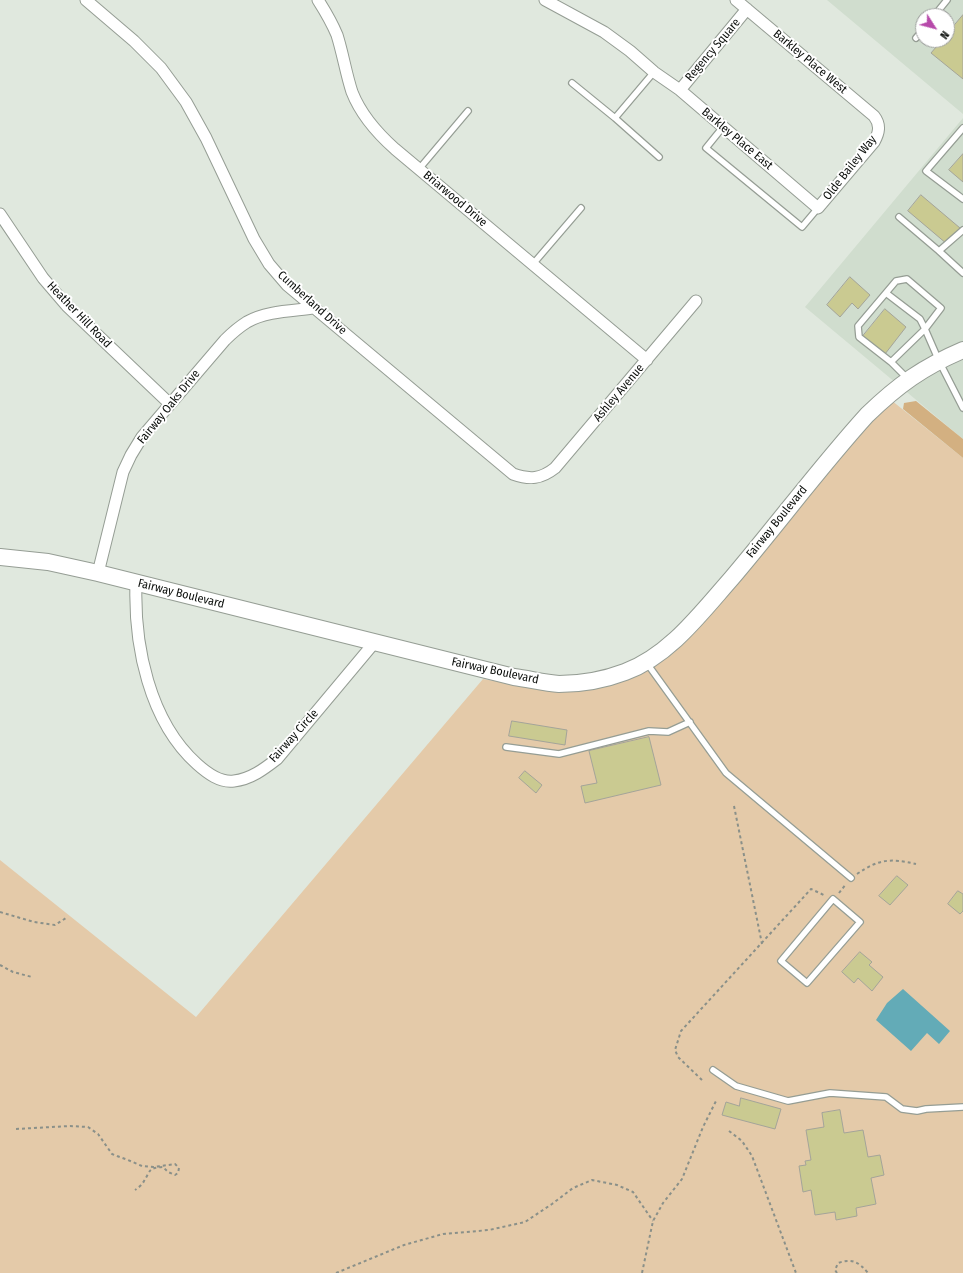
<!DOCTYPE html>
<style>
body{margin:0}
#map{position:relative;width:963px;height:1273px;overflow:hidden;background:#e0e8de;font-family:"Fira Sans Condensed",sans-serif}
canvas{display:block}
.north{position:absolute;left:915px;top:8px;width:40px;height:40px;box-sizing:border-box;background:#fff;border:1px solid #9d9f9d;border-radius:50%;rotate:126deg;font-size:11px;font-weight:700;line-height:16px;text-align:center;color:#0b0e0b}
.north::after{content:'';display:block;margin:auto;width:14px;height:18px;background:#b74aaa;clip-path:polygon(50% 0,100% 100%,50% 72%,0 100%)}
</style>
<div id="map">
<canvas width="963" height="1273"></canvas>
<div class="north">N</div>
</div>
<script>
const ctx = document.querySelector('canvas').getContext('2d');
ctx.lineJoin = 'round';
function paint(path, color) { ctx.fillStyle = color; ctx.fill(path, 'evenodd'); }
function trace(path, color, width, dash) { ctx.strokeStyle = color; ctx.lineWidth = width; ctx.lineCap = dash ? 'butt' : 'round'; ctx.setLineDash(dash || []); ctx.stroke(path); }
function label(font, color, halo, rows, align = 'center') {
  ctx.font = font + ' "Fira Sans Condensed",sans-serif'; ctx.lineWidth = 4; ctx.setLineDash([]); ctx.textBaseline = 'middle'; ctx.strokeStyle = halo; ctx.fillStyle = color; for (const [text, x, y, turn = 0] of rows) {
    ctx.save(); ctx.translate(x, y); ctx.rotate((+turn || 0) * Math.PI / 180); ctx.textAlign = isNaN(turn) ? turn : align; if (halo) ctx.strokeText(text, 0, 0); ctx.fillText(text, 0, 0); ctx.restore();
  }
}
const built = new Path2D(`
 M827,0H963V114ZM923,16H947V40H923Z
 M963,118V439L805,307Z`);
const green = new Path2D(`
 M891,400L963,458V1273H0V860L196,1017L483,679L536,688L599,687L642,673L671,655L702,621L858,433Z`);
const forest = new Path2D(`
 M916,401L963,439V458L903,409L904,403Z`);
const water = new Path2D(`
 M903,989L950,1031L939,1044L927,1033L911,1051L876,1020L887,1003Z`);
const building = new Path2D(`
 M963,15V79L931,53L942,40H947V34Z
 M963,154V182L949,170Z
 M921,195L960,228L947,244L908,211Z
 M850,277L870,295L858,309L852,303L840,317L827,305Z
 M885,309L906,327L885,354L863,336Z
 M512,721L567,730L565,745L509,736Z
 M649,737L661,785L585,803L581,786L597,783L589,751Z
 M525,771L542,785L536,793L519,778Z
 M897,876L908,885L890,905L879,896Z
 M958,891L963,894V911L960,914L948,904Z
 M860,952L872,962L869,965L883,977L872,991L858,978L854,983L842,972Z
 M741,1098L781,1109L775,1129L722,1115L726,1102L739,1106Z
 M840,1110L844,1133L863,1130L868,1157L880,1155L884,1175L871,1178L876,1204L856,1208L857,1216L836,1220L835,1212L815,1215L811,1190L803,1192L799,1166L806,1165L805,1161L811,1160L806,1130L824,1127L822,1113Z`);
const path = new Path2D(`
 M734,806L762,944
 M857,874C879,859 890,858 916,864
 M839,893L846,884
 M0,912L34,922L55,925L66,918
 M0,965L13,972L32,977
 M702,1080L678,1057L675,1050L681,1031L811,889L826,896
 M16,1129L70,1126L88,1127L98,1134L112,1154L117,1156L128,1160L142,1166L154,1167L175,1164L179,1168L178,1173L175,1175L168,1172L163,1167C148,1168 151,1170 144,1181C142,1185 138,1188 135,1190
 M729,1131L742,1141L752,1156L796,1273
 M336,1273L404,1245L443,1234L489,1230L525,1222L552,1204L573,1188L592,1180L617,1185L633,1192L653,1221
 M642,1273L653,1221L663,1203L682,1179L703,1127L716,1101
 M837,1273L835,1270L838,1263C852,1258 859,1262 868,1273`);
const lane = new Path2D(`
 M934,16L947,0
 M916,38L923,30
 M572,83L615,118L659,157
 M615,118L654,72
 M723,127L706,148L802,227L818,208
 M963,128L926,171L963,199
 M419,169L468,111
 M899,217L939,251
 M963,230L939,251L963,273
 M533,264L581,208
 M886,293L920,319L925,329L891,362
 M907,378L891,362L859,337L858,326L896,281L907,279L941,308L925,329L939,361L963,408
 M646,662L726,773L851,878
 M506,747L559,754L649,731L668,732L690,722
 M833,899L860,922L807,983L781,961Z
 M713,1070L736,1086L788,1101L830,1093L886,1097L902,1109L917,1111L926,1109L963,1107`);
const street = new Path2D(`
 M86,0L134,41L161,68L186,102L206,138L254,239L269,264L287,285L513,474C530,480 541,479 555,468L696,301
 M318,0C325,11 332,23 337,35C343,54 346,74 352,92C361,115 377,133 395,149L647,360
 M545,0L604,32L630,51L654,72L680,90L818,208L874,142C879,133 881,125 874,116L736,0
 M680,90L747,9
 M0,214L43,278L67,306L170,404
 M98,573L123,472L131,455L142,437L225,340C232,333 239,327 247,322C266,311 292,311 314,308
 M136,584C134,645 149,721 197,764C207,773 220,783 234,781C251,779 264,769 277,759L374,643`);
const secondary = new Path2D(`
 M0,557L48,562L98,573L514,677C529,679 545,683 559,684C581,684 604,680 625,672C669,656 701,613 731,579C777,525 819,468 867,415C898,385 923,367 963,350`);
const streetNames = [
 ["Regency Square",713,50,-50],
 ["Barkley Place West",810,62,40],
 ["Barkley Place East",737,139,40],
 ["Olde Bailey Way",850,168,-52],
 ["Briarwood Drive",455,199,40],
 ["Cumberland Drive",312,303,42],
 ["Heather Hill Road",79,315,46],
 ["Ashley Avenue",619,393,-50],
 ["Fairway Oaks Drive",169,407,-51],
 ["Fairway Boulevard",777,522,-51],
 ["Fairway Boulevard",181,594,14],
 ["Fairway Boulevard",495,671,12],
 ["Fairway Circle",294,736,-48]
];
paint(built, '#d0ddce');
paint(green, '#e4caa9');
paint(forest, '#d3b081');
paint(water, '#63abb7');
paint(building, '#caca91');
trace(building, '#a4a499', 1);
trace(lane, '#959d94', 8);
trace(street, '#959d94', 13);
trace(secondary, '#959d94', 18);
trace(path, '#8a9089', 2, [3, 3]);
trace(lane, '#fff', 5.5);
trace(street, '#fff', 11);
trace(secondary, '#fff', 16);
label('12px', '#0b0e0b', '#fff', streetNames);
</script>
